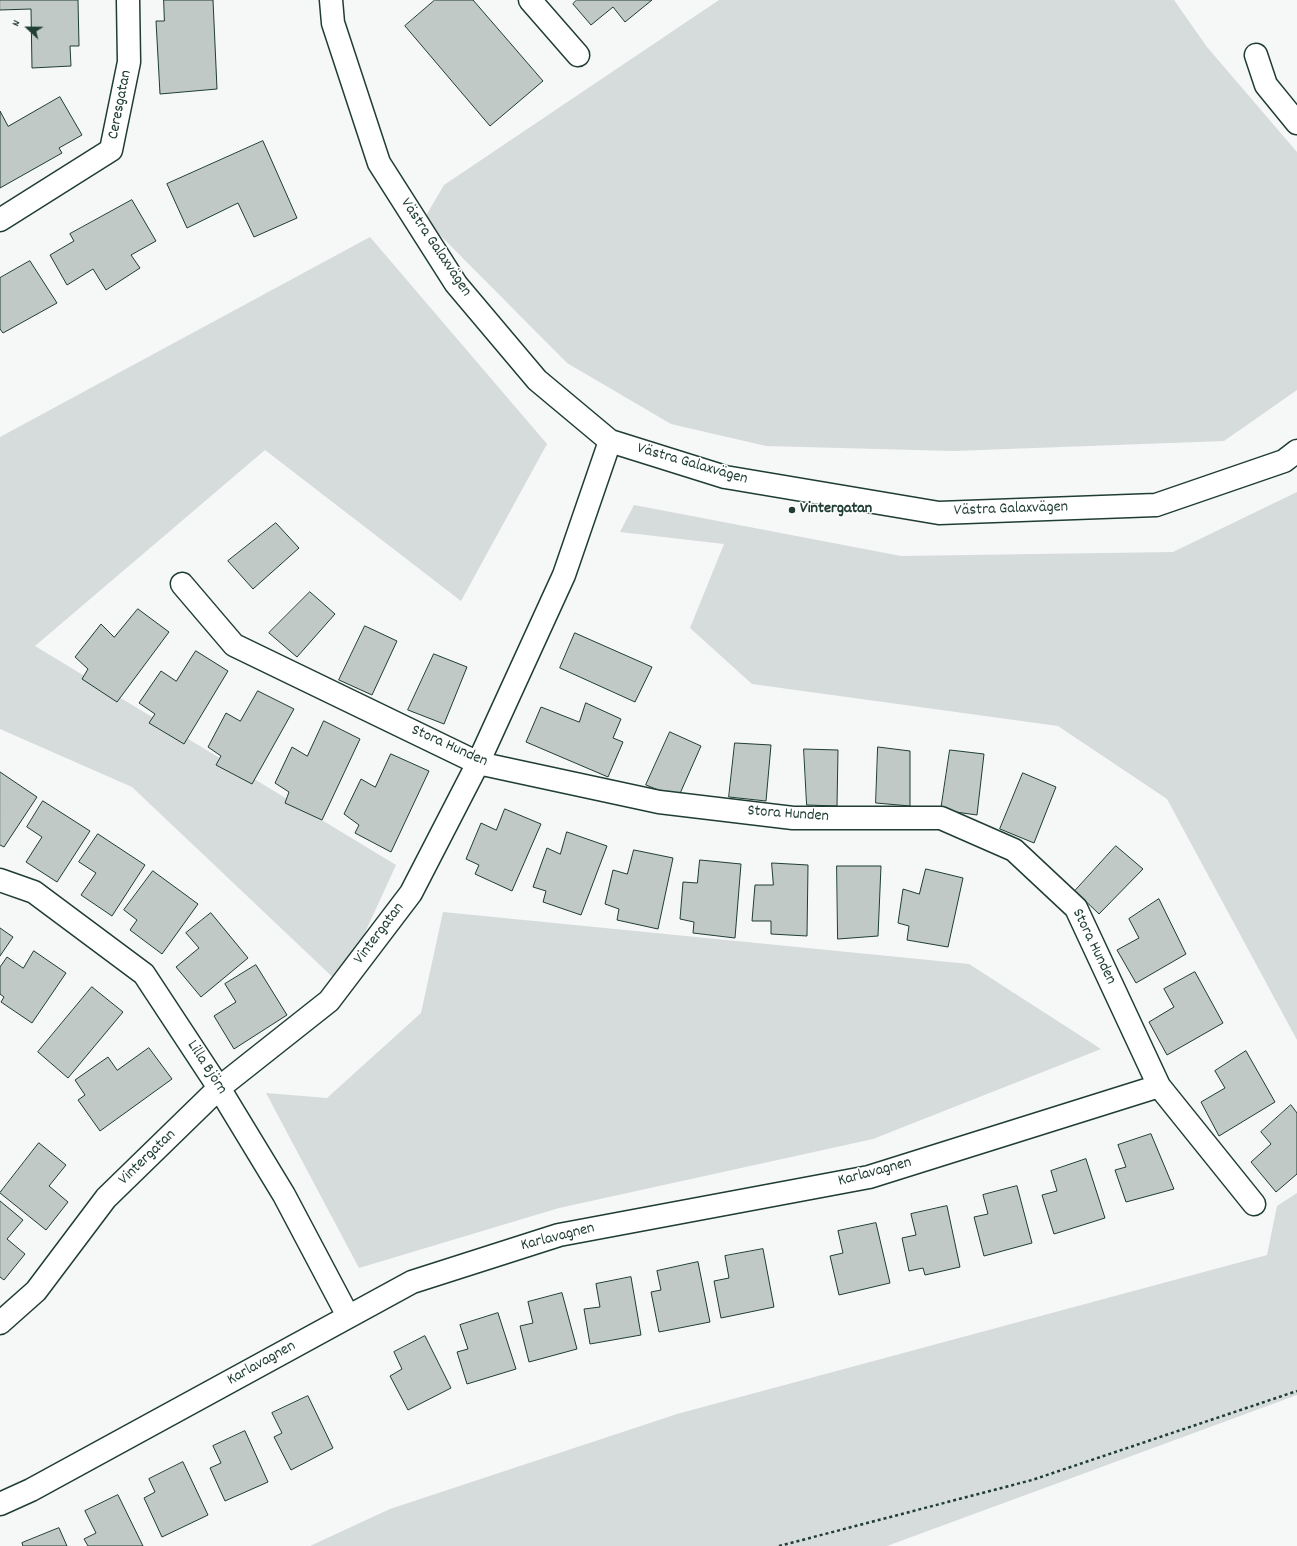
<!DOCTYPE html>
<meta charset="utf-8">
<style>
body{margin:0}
#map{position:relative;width:1297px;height:1546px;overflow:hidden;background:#f6f7f7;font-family:Dekko,sans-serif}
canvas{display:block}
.north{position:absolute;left:8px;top:8px;width:40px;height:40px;-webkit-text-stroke:3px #fff;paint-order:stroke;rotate:292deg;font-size:11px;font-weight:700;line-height:16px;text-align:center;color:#1f3d34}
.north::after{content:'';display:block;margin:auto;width:14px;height:18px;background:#1f3d34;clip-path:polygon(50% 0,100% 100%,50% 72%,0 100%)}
</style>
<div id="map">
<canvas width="1297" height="1546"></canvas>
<div class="north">N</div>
</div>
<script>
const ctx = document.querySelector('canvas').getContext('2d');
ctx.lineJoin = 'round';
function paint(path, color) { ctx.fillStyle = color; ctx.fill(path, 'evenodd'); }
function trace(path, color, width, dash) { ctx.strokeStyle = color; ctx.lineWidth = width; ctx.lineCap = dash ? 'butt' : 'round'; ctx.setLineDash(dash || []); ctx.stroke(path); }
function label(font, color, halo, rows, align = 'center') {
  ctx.font = font + ' Dekko,sans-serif'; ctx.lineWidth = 3; ctx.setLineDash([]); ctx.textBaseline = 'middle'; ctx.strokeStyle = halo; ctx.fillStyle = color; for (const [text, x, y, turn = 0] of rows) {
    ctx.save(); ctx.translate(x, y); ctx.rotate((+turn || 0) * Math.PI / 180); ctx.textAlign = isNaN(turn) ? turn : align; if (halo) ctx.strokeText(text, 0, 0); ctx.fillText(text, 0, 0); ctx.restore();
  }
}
const green = new Path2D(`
 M719,0H1174L1207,47L1297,152V390L1224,441L953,451L766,446L671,424L567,363L424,219L444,185Z
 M370,237L547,444L461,601L265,450L35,646L396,865L341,985L132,787L0,729V437Z
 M1297,492V1040L1167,799L1058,726L752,684L690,628L724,544L620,532L634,505L901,556L1173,552Z
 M443,912L969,964L1101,1049L873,1139L559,1208L359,1268L266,1093L327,1098L421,1013Z
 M1297,1193V1395L887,1546H310L390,1509L677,1414L1267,1255L1277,1206Z`);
const building = new Path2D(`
 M0,0H78L79,46H70L71,66L32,68L31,9L0,10Z
 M164,0H213L217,89L160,94L156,21H164Z
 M435,0H473L543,81L490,126L405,26Z
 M577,0H652L625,22L613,7L591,25L573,4Z
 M60,97L82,135L59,148L62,153L0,188V111L8,126Z
 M263,141L297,218L254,237L238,203L187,228L167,184Z
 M132,200L156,241L131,255L140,268L106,290L93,269L67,285L50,255L74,241L70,234Z
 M30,261L57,303L3,333L0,329V278Z
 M276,523L299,548L253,589L228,561Z
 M310,592L335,614L297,657L269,633Z
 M138,609L169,632L117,702L82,679L88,669L75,657L101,624L114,637Z
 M365,626L397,641L372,695L339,680Z
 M575,633L652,667L635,702L560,668Z
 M196,651L228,671L184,744L149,723L155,714L139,703L161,671L176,681Z
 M434,654L467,667L444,724L408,710Z
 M258,691L294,709L252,784L216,765L221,756L208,747L226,713L240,721Z
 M586,703L621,719L613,738L623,742L608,777L526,742L541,707L579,722Z
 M324,721L360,739L322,820L285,803L289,792L275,783L292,747L307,756Z
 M670,732L701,746L678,798L646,785Z
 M735,743L771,745L766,801L729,797Z
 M878,747L910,751V806L876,803Z
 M804,749L838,750L837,806L807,805Z
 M950,750L984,754L977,815L941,810Z
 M391,754L429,771L391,852L355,833L359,825L344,814L361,779L375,787Z
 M0,772L37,797L4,847L0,845Z
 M1023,773L1056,787L1034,843L1000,829Z
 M43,801L90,831L57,882L26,862L42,837L27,827Z
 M505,809L541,824L512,891L475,874L479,865L466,859L481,823L496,830Z
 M567,832L607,846L581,915L543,902L546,891L533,887L547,848L560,854Z
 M98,834L145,865L112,916L81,895L96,873L79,862Z
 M1116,846L1143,869L1099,914L1075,891Z
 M634,850L673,858L658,929L617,920L619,909L605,904L613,870L627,874Z
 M700,860L741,864L735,938L693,933L694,922L680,919L683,882L697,883Z
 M772,863L808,865L807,936L771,934V921H752L755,885H773Z
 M837,866H881L878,936L838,939Z
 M926,869L963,878L948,947L907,940L909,926L898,923L903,889L919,894Z
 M153,871L198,904L162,954L130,930L137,920L124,910Z
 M1159,899L1186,954L1136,983L1117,950L1139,938L1129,919Z
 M211,913L248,958L201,997L176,967L199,948L186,933Z
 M0,928L13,937L0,956Z
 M34,951L66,973L32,1023L1,1002L4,997L0,994V967L7,957L23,968Z
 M256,965L287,1015L234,1049L214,1016L236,1002L225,984Z
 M1195,972L1223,1023L1167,1055L1149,1022L1174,1007L1164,989Z
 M92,987L123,1012L68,1078L38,1052Z
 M149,1048L172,1079L100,1131L78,1100L85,1095L75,1080L108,1057L117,1070Z
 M1246,1051L1275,1102L1219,1136L1201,1102L1225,1088L1215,1071Z
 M1291,1105L1297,1113V1174L1276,1192L1251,1162L1271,1144L1261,1132Z
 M1151,1134L1174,1189L1126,1202L1115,1170L1126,1167L1118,1145Z
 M39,1143L66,1165L49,1186L68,1202L46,1230L0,1193Z
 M1086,1159L1105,1218L1054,1234L1042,1195L1057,1191L1051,1171Z
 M1017,1186L1032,1243L984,1256L974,1217L988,1214L983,1195Z
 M0,1201L23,1220L7,1239L25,1254L4,1280L0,1277Z
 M947,1206L960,1267L925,1275L923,1268L909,1271L902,1238L916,1235L911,1214Z
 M876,1223L890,1283L839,1295L830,1256L843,1253L838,1231Z
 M763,1249L774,1307L721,1318L714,1281L729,1278L725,1256Z
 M698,1262L710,1322L659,1332L651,1292L661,1290L657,1271Z
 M631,1277L641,1335L590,1344L584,1309L600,1307L596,1284Z
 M562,1293L577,1349L529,1362L520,1326L533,1323L528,1302Z
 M498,1313L516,1369L467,1384L457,1352L468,1349L460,1325Z
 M425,1336L451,1388L408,1410L390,1376L402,1369L394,1352Z
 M308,1396L333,1448L291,1470L274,1437L282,1433L272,1413Z
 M245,1431L268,1482L225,1501L210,1468L221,1463L213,1446Z
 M183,1462L208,1515L162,1537L144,1498L155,1492L149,1479Z
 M118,1495L143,1546H88L84,1539L96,1533L85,1511Z
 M59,1528L67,1546H23L22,1543Z`);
const path = new Path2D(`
 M779,1546L1032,1480L1297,1391`);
const minor = new Path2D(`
 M331,0L333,23L379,163L456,284L537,380L610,441L725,477L939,513L1156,505L1284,461L1297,451
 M530,0L578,55
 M1256,55L1266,85L1297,123
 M0,220L111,150L129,62L128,0
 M182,584L234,645L478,763L659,802L793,818H941L1014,850L1076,908L1159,1086L1254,1204
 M0,880L34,892L144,974L219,1088L284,1195L348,1316
 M0,1323L36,1291L106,1198L219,1088L329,1001L411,893L478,763L564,575L610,441
 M0,1504L31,1490L412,1282L559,1235L869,1177L1159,1086`);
const markers = [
 [792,510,4,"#1f3d34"]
];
const streetNames = [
 ["Ceresgatan",121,105,-79],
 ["Västra Galaxvägen",435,248,56],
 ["Västra Galaxvägen",692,465,16],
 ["Västra Galaxvägen",1011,510,-2],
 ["Stora Hunden",449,747,24],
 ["Stora Hunden",788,815,4],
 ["Vintergatan",380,934,-53],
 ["Stora Hunden",1093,947,64],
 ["Lilla Björn",206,1068,57],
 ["Vintergatan",148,1158,-44],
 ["Karlavagnen",875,1173,-15],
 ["Karlavagnen",558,1238,-14],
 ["Karlavagnen",262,1364,-29]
];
const poiNames = [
 ["Vintergatan",800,510]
];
paint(green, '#d6dcdb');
paint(building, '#c0c9c6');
trace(building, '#1f3d34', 1);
trace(minor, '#1f3d34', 25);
trace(path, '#1f3d34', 2.5, [3, 3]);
trace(minor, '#fff', 22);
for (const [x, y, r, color] of markers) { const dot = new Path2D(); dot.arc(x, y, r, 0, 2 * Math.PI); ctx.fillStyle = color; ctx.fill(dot); trace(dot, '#fff', 1.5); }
label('16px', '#1f3d34', '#fff', streetNames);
label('bold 16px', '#1f3d34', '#fff', poiNames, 'left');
</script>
